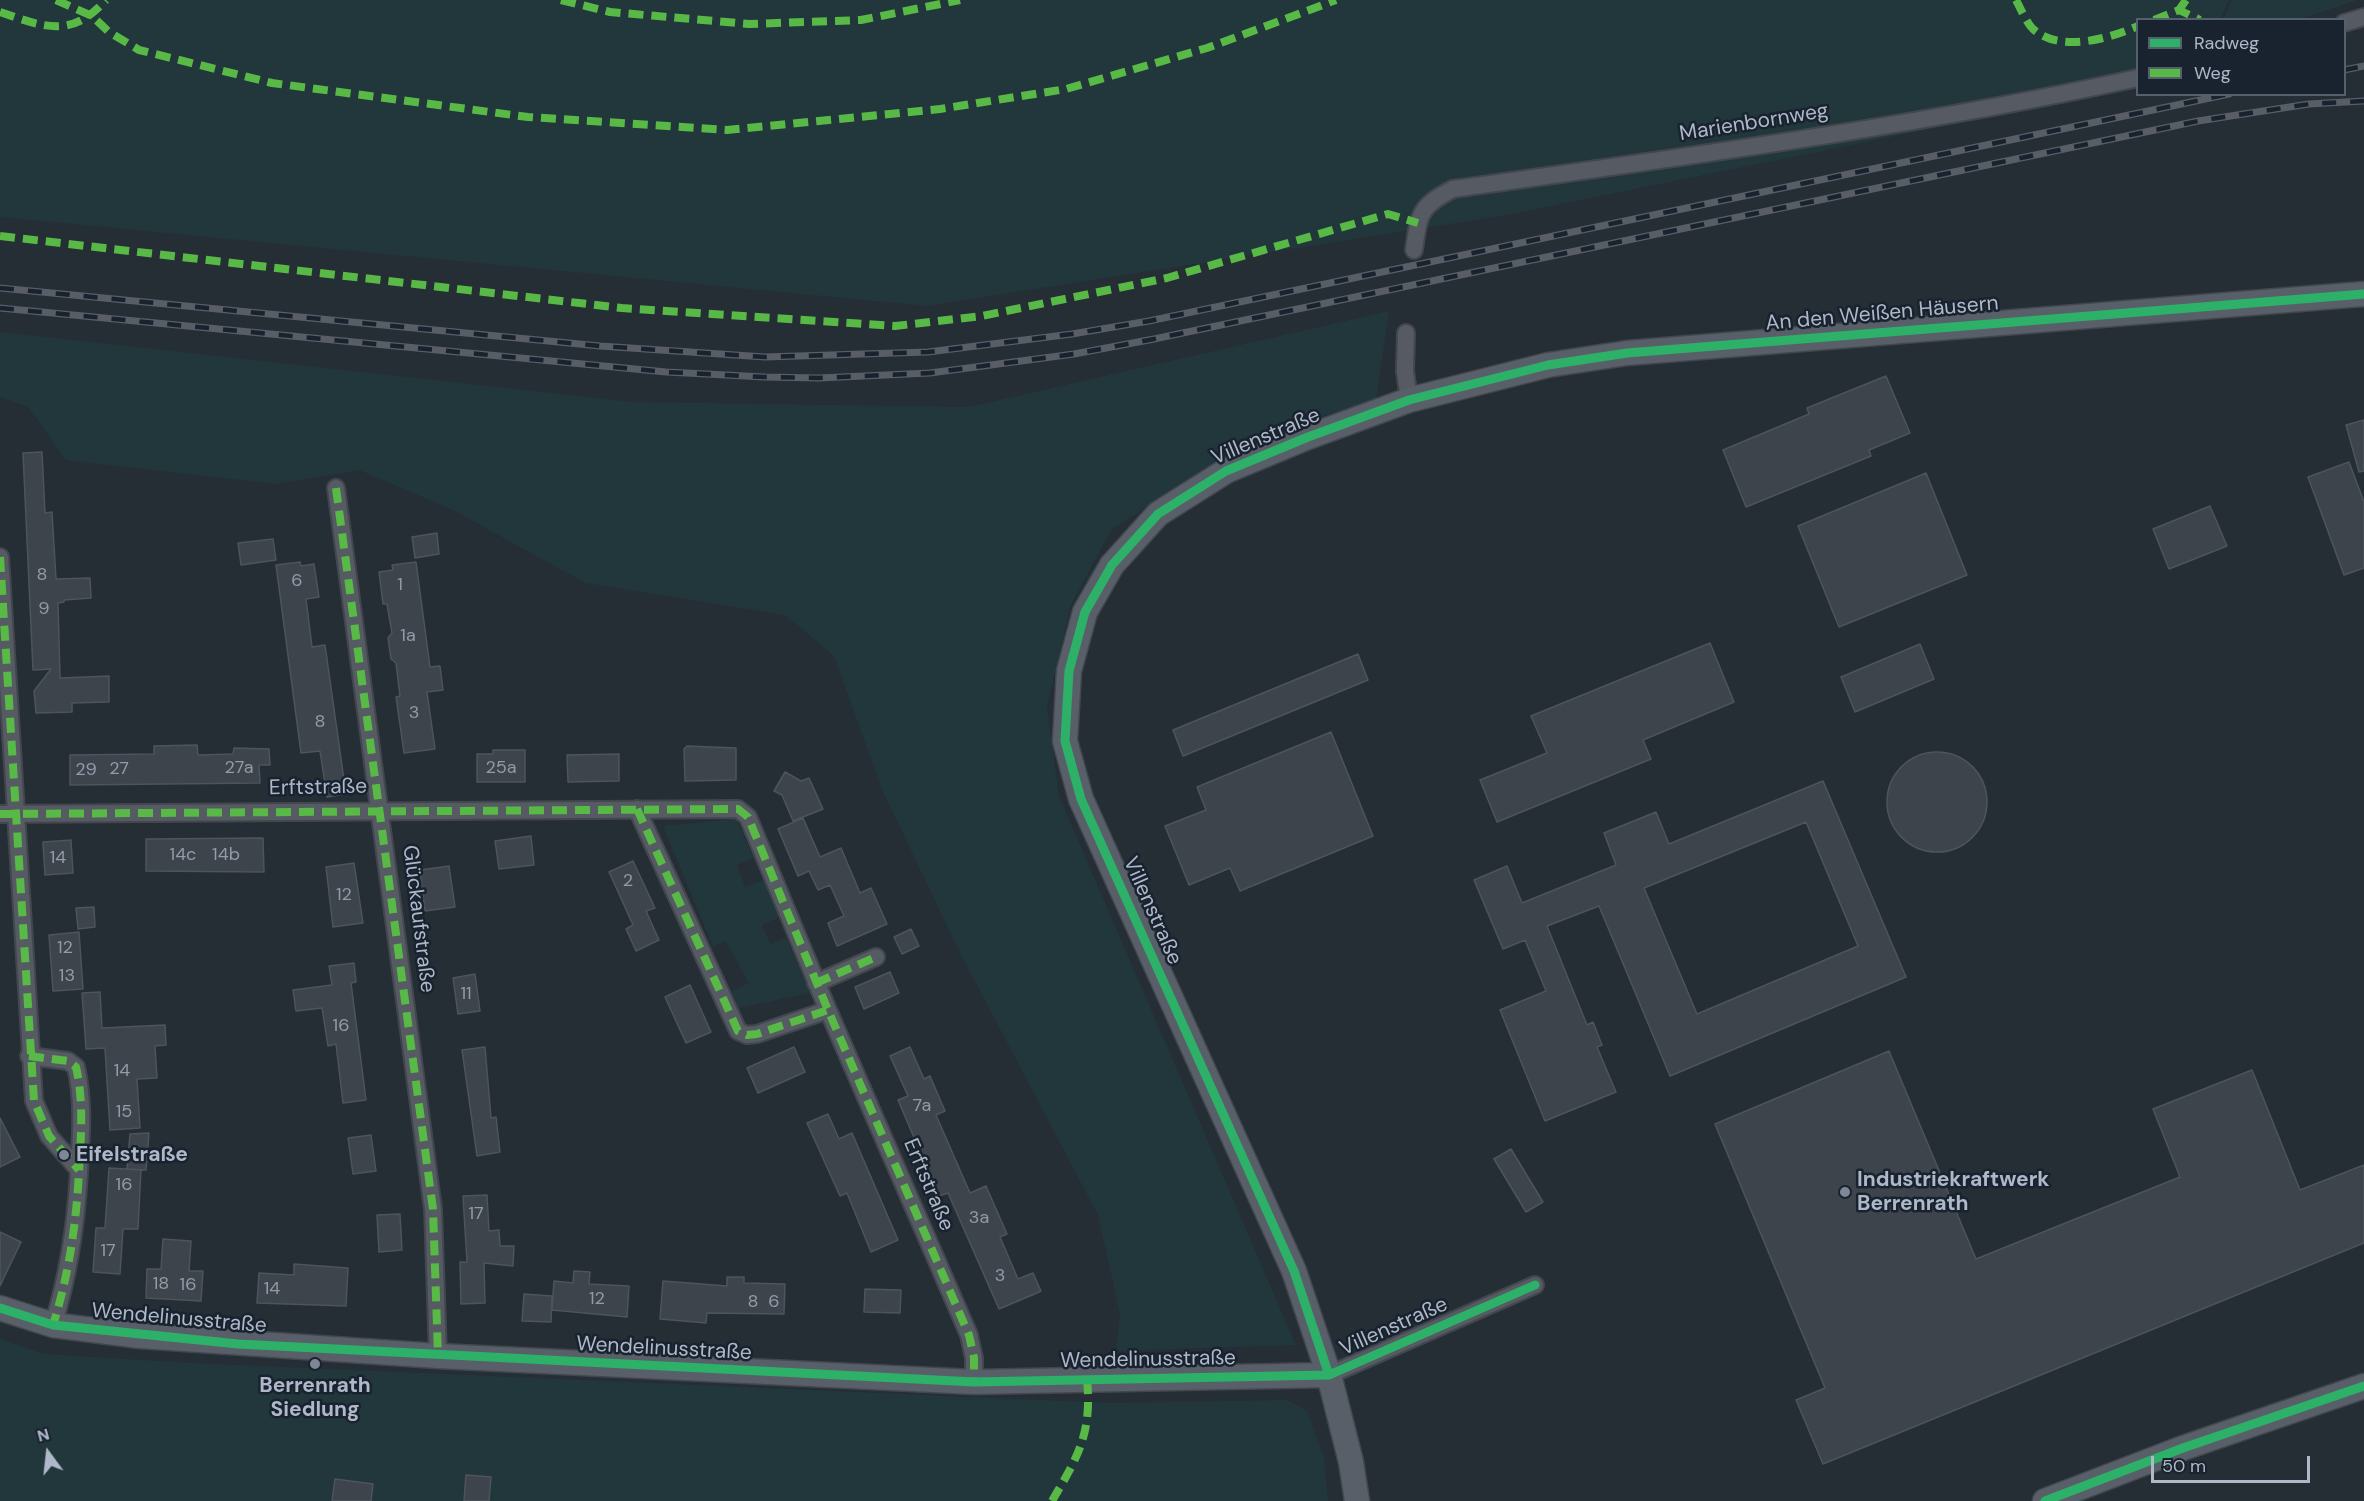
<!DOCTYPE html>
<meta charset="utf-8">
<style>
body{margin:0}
#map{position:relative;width:2364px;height:1501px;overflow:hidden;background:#252d35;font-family:"DM Sans",sans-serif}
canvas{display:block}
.legend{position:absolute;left:2136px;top:18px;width:210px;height:78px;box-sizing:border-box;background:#192330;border:2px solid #555f6d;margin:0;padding:8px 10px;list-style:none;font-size:18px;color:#aeb8c8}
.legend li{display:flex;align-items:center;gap:12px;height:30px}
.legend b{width:30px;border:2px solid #555f6d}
.north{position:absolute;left:18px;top:1423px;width:60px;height:60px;-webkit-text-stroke:4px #192330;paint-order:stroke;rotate:345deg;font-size:16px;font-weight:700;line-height:24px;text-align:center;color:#aeb8c8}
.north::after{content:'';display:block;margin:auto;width:21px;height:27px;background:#aeb8c8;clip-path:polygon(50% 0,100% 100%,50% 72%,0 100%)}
.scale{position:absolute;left:2151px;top:1456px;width:159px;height:27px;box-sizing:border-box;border:3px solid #aeb8c8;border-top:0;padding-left:8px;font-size:18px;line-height:21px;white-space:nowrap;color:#aeb8c8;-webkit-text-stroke:4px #192330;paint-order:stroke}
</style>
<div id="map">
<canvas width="2364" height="1501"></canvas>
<ul class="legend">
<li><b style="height:8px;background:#2db169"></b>Radweg</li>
<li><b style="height:8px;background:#58b947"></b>Weg</li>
</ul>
<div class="north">N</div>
<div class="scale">50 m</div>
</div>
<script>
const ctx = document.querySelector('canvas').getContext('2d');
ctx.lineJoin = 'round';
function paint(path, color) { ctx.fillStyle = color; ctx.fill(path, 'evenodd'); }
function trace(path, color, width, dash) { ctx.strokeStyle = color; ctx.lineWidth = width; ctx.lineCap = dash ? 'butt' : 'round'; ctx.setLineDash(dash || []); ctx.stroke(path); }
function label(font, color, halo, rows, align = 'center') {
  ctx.font = font + ' "DM Sans",sans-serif'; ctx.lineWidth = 5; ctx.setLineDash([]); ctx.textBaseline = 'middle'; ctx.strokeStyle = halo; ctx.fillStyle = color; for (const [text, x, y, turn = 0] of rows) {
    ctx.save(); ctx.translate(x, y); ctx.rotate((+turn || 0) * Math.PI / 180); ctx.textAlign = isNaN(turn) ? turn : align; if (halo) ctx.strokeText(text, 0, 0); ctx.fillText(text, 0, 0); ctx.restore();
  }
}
const green = new Path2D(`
 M0,0H2229L2220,19L2138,20L2137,87L1507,215L927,306L0,217Z
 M2232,0H2358L2300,19H2223Z
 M1389,311L1376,400L1259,435L1111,530L1071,605L1047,706L1059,796L1296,1345L1116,1351L1120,1314L1098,1215L960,953L883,792L834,656L785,615L585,583L455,511L359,470L275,484L66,460L28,407L0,397V332L634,402L969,407Z
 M736,819L754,858L737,865L745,887L764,880L780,917L762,925L770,944L786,938L810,993L739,1008L732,991L749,983L725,941L713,947L663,826Z
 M0,1339L44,1354L193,1363L1110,1403L1287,1400L1307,1411L1324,1457L1328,1501H0Z`);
const building = new Path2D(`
 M1886,376L1910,433L1869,450L1871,456L1746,507L1723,450L1809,414L1807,408Z
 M2364,420V471L2359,472L2346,425Z
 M42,452L45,513L52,512L56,579L90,578L91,598L64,600V602L58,603L60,678L109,676V702L72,703V712L36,713L34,691L51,669L33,670L23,453Z
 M2349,462L2364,502V568L2344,575L2308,477Z
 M1926,473L1967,575L1839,627L1798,526Z
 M2210,506L2227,546L2169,569L2153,529Z
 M437,533L439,554L415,558L412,537Z
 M273,539L276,560L241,565L238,543Z
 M300,562L301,566L314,564L319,597L306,599L312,647L325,645L346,794L327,797L320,751L301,753L276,565Z
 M416,562L430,667L440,666L443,690L427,692L435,749L404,753L396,697L400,696L396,663L391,659L388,638L392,633L387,604H383L379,572L393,570L392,565Z
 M1710,643L1734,702L1643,740L1651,759L1497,822L1480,780L1547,753L1531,716Z
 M1920,644L1934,679L1855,712L1841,677Z
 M1358,654L1368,680L1183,756L1173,730Z
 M1331,732L1373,836L1240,891L1230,868L1189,885L1165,826L1206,810L1197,787Z
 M197,745L198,755L233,754L234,748L269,749L270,765H259L260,783L70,785V755L154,754V746Z
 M687,746L736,748V780L685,781L684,749Z
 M493,750H525V782H477V754H493Z
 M1887 802a50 50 0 1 1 100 0a50 50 0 1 1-100 0Z
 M619,754V781L568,782L567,755Z
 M785,772L801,781L809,778L823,809L793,821L782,795L774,791Z
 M1823,781L1906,977L1670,1076L1599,906L1547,926L1587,1025L1593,1022L1602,1045L1597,1047L1616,1092L1545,1121L1500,1010L1546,991L1525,940L1503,949L1474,880L1507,866L1522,903L1616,865L1604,833L1656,812L1669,844ZM1806,822L1858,946L1697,1014L1644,888Z
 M803,818L820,857L841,848L860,893L871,888L887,924L837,946L828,923L844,916L830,885L818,890L809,871L798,876L778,829Z
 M531,836L534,865L499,869L495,841Z
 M263,838L264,872L146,871V839Z
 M71,840L73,873L45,875L43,842Z
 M633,861L655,908L646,911L659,940L636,951L626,929L633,925L609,872Z
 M354,863L363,923L333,927L326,867Z
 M449,866L455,907L425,911L420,870Z
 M94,907L95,927L78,929L76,908Z
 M911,929L919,946L902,954L894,937Z
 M79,932L83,989L53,991L49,935Z
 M354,963L356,982L351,983L366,1100L343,1103L336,1044L328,1046L322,1008L296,1011L293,990L332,985L329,966Z
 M890,972L899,993L864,1009L855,987Z
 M475,974L480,1011L458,1014L453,978Z
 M690,985L711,1032L686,1043L665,997Z
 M100,992L102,1028L165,1025L166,1045L155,1046L157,1078L137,1079L140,1128L110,1130L105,1048L86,1049L82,993Z
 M485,1047L491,1118L496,1117L500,1152L477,1156L462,1050Z
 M794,1047L805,1072L758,1093L747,1068Z
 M910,1047L924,1079L930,1076L945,1111L936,1115L970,1193L986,1186L1007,1234L1000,1237L1018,1279L1033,1273L1041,1291L1037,1293L999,1309L948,1193L939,1196L898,1100L908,1096L890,1056Z
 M1889,1051L1976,1259L2180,1177L2153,1109L2252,1070L2300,1190L2364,1165V1243L1823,1464L1796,1400L1825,1388L1715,1124Z
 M828,1114L839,1139L852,1133L898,1240L871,1252L847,1193L840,1196L807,1123Z
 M0,1118L20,1157L0,1167Z
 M149,1133L146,1170L127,1169L130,1134Z
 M371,1135L376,1171L353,1174L348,1138Z
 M1511,1149L1543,1202L1526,1212L1494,1159Z
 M109,1168L141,1170L138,1229H123L120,1274L93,1272L96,1228H105Z
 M487,1195L489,1231L499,1230L500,1246H514L513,1266L484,1263L485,1303L461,1304L460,1262H467L463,1196Z
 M400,1214L402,1250L379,1252L377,1215Z
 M0,1232L21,1242L0,1286Z
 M163,1239L191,1241L189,1271H203L201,1301L146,1298L147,1269H161Z
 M294,1264L348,1268L346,1306L257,1303L259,1273L294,1275Z
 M574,1271L590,1272L589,1284L629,1286L627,1317L552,1310L554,1281L573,1283Z
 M727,1277H744V1283L785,1284L784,1314L707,1313L706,1323L660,1319L663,1281L727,1286Z
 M865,1289L901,1290L900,1313L864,1312Z
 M524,1294L552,1296L551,1322L522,1321Z
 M466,1475L491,1477L489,1501H464Z
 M335,1479L373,1484L371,1501H332Z`);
const street = new Path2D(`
 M2344,23L2364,17
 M1414,250C1419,213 1420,206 1453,189C1682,157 1912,127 2138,78
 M1406,333L1405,371L1409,400
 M336,488L433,1209L438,1356
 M0,557L34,1101L49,1136L79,1170
 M637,809L738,1031L747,1035L757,1034L828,1010
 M0,814L738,809L748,817L828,1010L969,1335L974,1358V1382
 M816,983L876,957
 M29,1056L68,1061L76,1067C84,1102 81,1135 79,1172C76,1225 69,1274 53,1325
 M1329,1375L1535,1285`);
const secondary = new Path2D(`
 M0,1308L53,1325L140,1336L438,1356L974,1382L1329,1375
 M1357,1501L1351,1462L1329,1375L1294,1271L1081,799L1065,741L1069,671L1085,612L1112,565L1158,514L1226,471L1308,437L1409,400L1548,365L1627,353L2364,294
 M2045,1501L2183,1448L2364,1386`);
const rail = new Path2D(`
 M2344,70L2364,66
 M0,288L600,346L765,357L928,352L1072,334L1149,321L2229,94
 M0,308L666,372L765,377L819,378L930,373L1074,354L1154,339L2198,121L2309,104L2364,101`);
const quiet = new Path2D(`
 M56,0L92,16L109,32L139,50L272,83L528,117L727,130L940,109L1066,89L1207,48L1336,0
 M561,0L610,12L749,24L861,20L960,0
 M2016,0C2021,9 2026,22 2033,29C2060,53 2108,39 2138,26
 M2179,10L2186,0
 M0,12C44,27 71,39 106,0
 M2154,20L2179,10L2200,20
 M0,236L622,308L895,326L982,316L1167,278L1388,214L1418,223
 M336,488L433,1209L438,1356
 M0,557L34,1101L49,1136L79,1170
 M637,809L738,1031L747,1035L757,1034L828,1010
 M0,814L738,809L748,817L828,1010L969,1335L974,1358V1382
 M816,983L876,957
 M29,1056L68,1061L76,1067C84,1102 81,1135 79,1172C76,1225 69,1274 53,1325
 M1052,1501C1079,1455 1092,1433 1087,1379`);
const cycleway = new Path2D(`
 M0,1308L53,1325L238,1344L974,1382L1329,1375L1535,1285
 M1329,1375L1294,1271L1081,799L1065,741L1069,671L1085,612L1112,565L1158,514L1226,471L1308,437L1409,400L1548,365L1627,353L2364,294
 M2045,1501L2183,1448L2364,1386`);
const markers = [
 [64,1155,6,"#7e8795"],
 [1845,1192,6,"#7e8795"],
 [315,1364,6,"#7e8795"]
];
const numberNames = [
 ["8",42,575],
 ["6",297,581],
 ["1",400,585],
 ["9",44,609],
 ["1a",408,636],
 ["3",414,713],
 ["8",320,722],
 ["27a",239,768],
 ["25a",501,768],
 ["27",119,769],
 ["29",86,770],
 ["14c",183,855],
 ["14b",226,855],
 ["14",58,858],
 ["2",628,881],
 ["12",344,895],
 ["12",65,948],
 ["13",67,976],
 ["11",466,994],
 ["16",341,1026],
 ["14",122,1071],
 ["7a",922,1106],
 ["15",124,1112],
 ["16",124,1185],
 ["17",476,1214],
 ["3a",979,1218],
 ["17",108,1251],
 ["3",1000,1276],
 ["18",161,1284],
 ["16",188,1285],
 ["14",272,1289],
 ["12",597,1299],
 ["8",753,1302],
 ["6",774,1302]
];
const streetNames = [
 ["Marienbornweg",1754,123,-9],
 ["An den Weißen Häusern",1882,314,-5],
 ["Villenstraße",1266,437,-23],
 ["Erftstraße",318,788,-1],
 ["Villenstraße",1152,911,66],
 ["Glückaufstraße",418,919,83],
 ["Erftstraße",928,1185,67],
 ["Wendelinusstraße",179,1319,5],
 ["Villenstraße",1394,1327,-24],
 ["Wendelinusstraße",664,1349,3],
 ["Wendelinusstraße",1148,1360,-1]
];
const poiNames = [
 ["Eifelstraße",76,1155],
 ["Industriekraftwerk",1857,1180],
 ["Berrenrath",1857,1204],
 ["Berrenrath",315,1386,"center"],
 ["Siedlung",315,1410,"center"]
];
paint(green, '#22373b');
paint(building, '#3d444b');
trace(building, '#4d545d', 1.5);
trace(street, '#42474e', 20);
trace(secondary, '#42474e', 27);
trace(street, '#565a63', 16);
trace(secondary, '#595f68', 24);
trace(rail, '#595e66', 7);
trace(rail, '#192330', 4.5, [14]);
trace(quiet, '#58b947', 8, [15, 8]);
trace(cycleway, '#2db169', 9);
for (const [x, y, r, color] of markers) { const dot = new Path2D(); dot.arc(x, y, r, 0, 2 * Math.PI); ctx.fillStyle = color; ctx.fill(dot); trace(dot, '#192330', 2); }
label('18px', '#929ba9', null, numberNames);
label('21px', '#aeb8c8', '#192330', streetNames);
label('bold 21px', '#aeb8c8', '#192330', poiNames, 'left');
</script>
